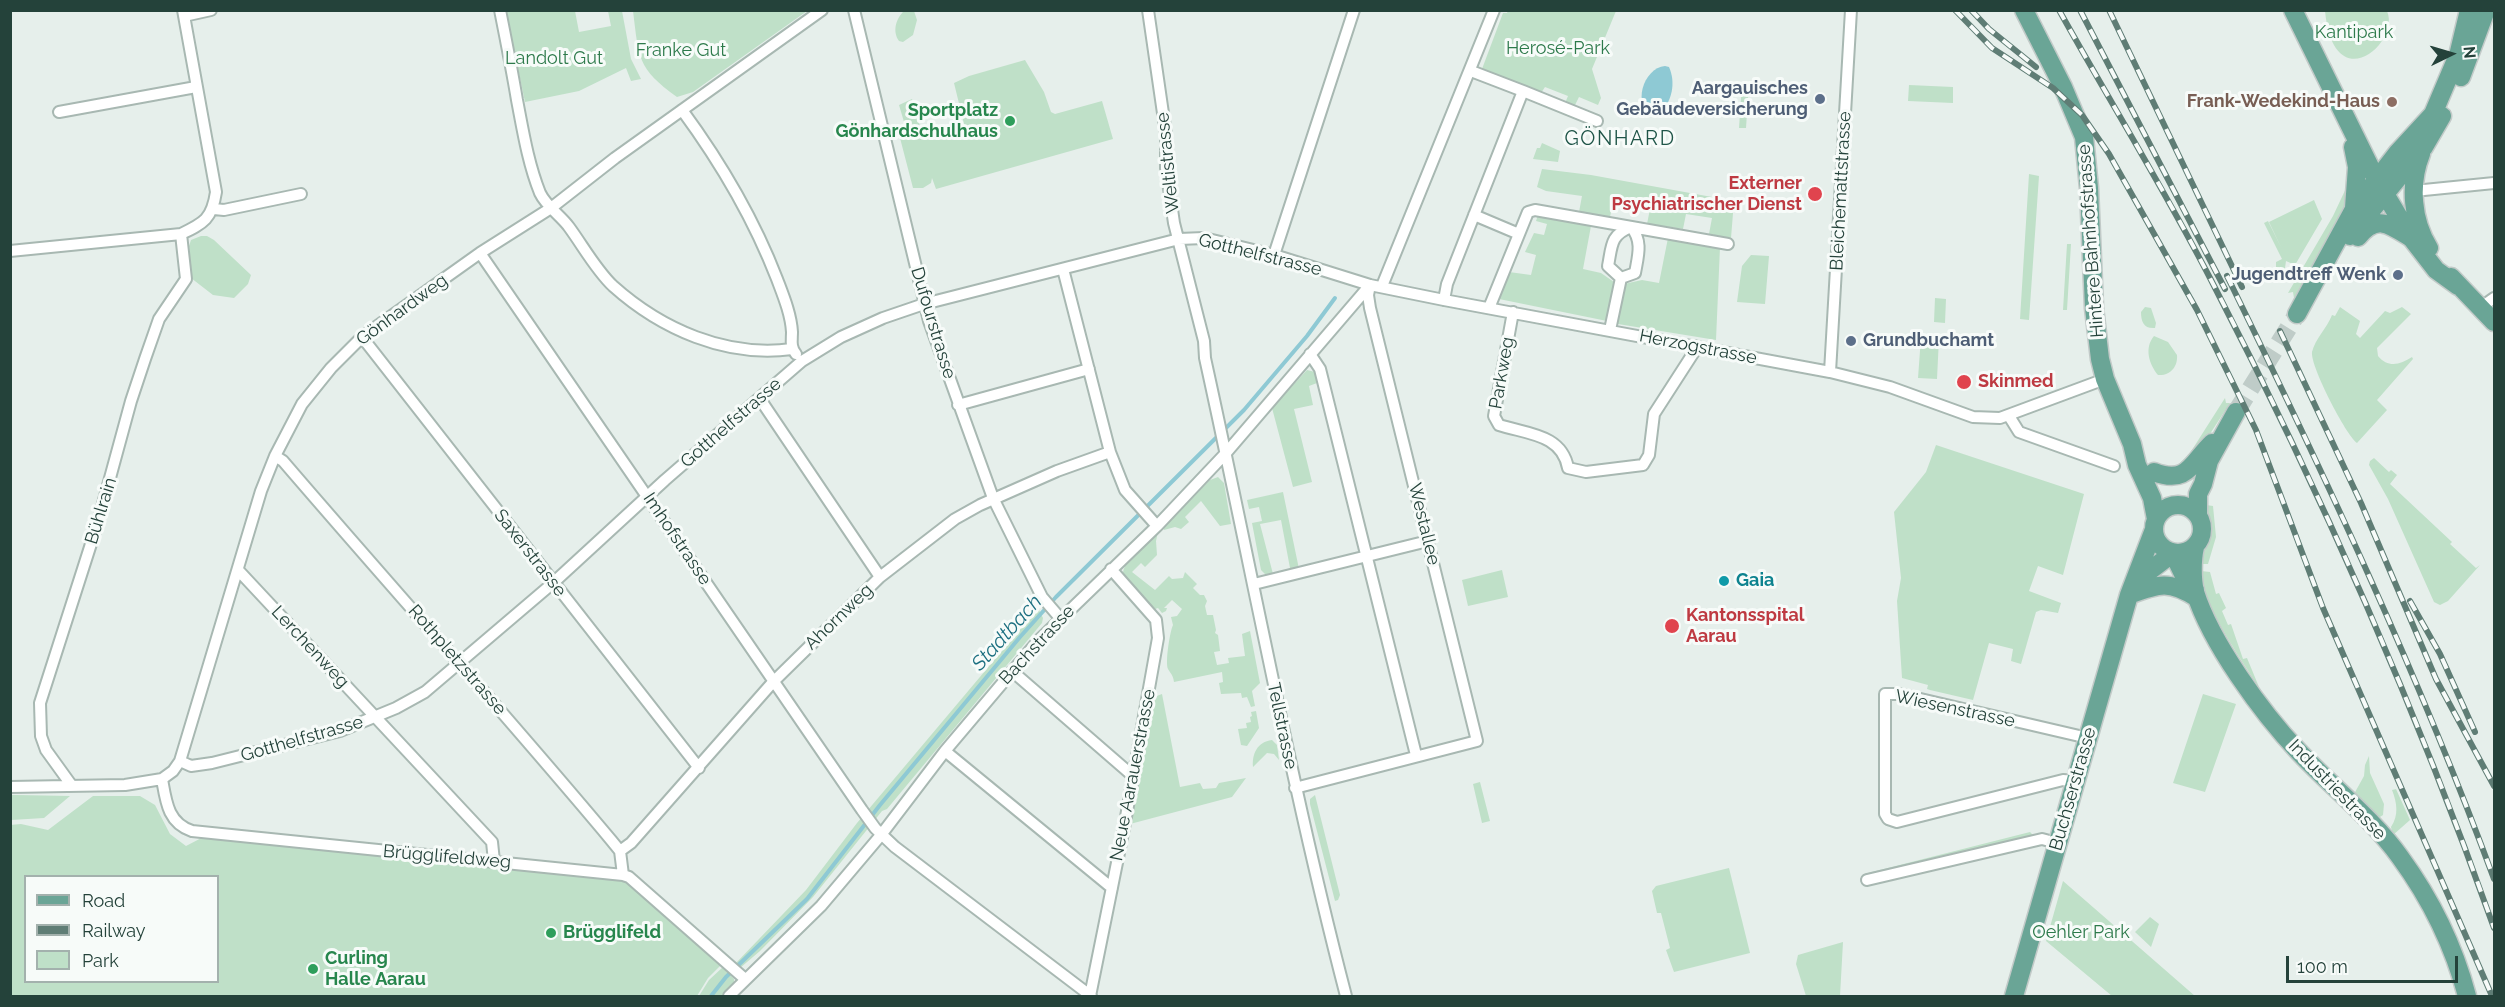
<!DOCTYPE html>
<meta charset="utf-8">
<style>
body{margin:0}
#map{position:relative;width:2505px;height:1007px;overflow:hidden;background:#e6efeb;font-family:Raleway,sans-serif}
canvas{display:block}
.frame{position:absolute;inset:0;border:12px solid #24423a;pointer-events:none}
.legend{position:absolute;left:24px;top:875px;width:195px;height:108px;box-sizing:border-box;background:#f7fbf9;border:2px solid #a3b1ad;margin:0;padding:8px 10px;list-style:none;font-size:18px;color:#24423a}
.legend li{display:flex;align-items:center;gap:12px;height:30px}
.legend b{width:30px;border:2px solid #a3b1ad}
.north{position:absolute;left:2421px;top:24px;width:60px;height:60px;-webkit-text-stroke:4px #f7fbf9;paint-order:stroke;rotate:85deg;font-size:16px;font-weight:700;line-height:24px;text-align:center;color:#24423a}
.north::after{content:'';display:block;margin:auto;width:21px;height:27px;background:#24423a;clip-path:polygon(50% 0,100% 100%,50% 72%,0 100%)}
.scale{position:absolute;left:2286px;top:956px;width:172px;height:27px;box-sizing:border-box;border:3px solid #24423a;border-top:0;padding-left:8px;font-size:18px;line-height:21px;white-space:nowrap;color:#24423a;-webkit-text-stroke:4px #f7fbf9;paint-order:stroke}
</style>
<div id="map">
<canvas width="2505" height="1007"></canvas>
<div class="frame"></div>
<ul class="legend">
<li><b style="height:8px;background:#6aa596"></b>Road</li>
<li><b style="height:8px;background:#5f7d75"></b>Railway</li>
<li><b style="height:16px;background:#bfe0c8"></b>Park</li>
</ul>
<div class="north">N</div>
<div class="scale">100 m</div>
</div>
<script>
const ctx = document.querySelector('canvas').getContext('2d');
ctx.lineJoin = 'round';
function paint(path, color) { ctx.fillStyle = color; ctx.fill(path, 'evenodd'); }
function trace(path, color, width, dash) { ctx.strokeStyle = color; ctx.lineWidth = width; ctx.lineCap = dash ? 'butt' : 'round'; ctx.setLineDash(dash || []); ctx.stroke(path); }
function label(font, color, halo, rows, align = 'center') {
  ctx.font = font + ' Raleway,sans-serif'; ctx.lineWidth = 6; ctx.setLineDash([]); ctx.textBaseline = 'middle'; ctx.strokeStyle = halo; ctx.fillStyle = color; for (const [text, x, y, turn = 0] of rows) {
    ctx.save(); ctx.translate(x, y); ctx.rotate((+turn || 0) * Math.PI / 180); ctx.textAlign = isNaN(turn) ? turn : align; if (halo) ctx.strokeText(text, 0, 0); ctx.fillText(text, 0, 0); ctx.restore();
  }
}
const green = new Path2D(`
 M905,10L914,11L917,20L913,35L903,42L899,41C892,31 896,18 905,10Z
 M506,11H575L579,32L611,26L608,11H622L631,59L641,79L631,81L626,68L579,91L525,102Z
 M633,11V10L807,11L693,92L677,97C637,68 639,58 633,11Z
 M1508,11H1616L1592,69L1601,98L1598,105L1579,97L1574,107L1565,103L1568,96L1545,87L1541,93L1482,69L1503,13H1507Z
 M2325,11H2387C2401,42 2334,101 2325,11Z
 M1025,60L1044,92L1051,112L1055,114L1102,101L1113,139L936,189L932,178L931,183L923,188H913L900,138L907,132L899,105L912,99L924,140L965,128L954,83L969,76Z
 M1742,84H1749L1746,128H1739Z
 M1909,85L1953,87V103L1908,101Z
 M1542,143L1560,151L1558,162L1533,159L1537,148H1540Z
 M1542,169L1591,175L1734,201L1731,238L1709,234L1712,218L1686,214L1683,229L1647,224L1650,209L1613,202L1610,217L1579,212L1582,196L1546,191L1537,187Z
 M2029,174L2039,176L2029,320L2020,319Z
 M2349,182L2351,198L2294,298L2293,292L2288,293L2333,216Z
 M2314,200L2322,219L2295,265L2286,261L2285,268L2277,280L2272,270L2276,267V262L2282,259L2264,223L2268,221L2281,247L2269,222Z
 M1538,215L1591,226L1583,269L1601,273L1614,282L1607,321L1499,299L1509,272L1531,275L1536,255L1525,252L1534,233L1544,235L1547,224L1536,221Z
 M201,236H207L214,240L251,275L248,284L234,298L213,295L191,278L189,246L191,240Z
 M1668,238L1720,247L1716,340L1618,324L1624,284L1642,280L1659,283Z
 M2067,244H2071L2067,310H2063Z
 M1751,255L1769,256L1765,304L1737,302L1742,266Z
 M1935,298L1946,299L1945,323L1934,322Z
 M2145,307L2151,308L2156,323L2155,328C2144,329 2141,322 2141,312Z
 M2340,307L2360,321L2356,334L2360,338L2385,311L2390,313L2402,307L2411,314L2377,348L2378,356C2388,368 2400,365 2412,357L2413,359L2377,400L2387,410L2357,443C2346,435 2310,366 2312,352C2315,339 2327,328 2332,315L2335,316Z
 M2154,336L2168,342L2177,355C2178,367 2170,376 2158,375C2149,364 2144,348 2154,336Z
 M1921,337L1939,338L1937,379L1918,378Z
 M1307,370L1315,372L1317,383L1309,386L1313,405L1294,409L1312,482L1293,487L1272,408Z
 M2225,398L2226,403H2230L2208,437L2177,471L2178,465L2190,453Z
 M1936,445L2084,494L2063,575L2038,566L2029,591L2061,603L2058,613L2041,610L2036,612L2021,664L2011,661L2013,649L1989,643L1973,700L1930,690L1927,689L1928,685L1902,678L1897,601L1901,578L1894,512L1926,472Z
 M2374,458L2389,472L2391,470L2397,475L2390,484L2452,542L2450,544L2476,568L2480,565L2448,601L2440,605L2434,602L2388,499L2369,465L2370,461Z
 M1218,477L1224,483L1231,524L1220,526L1201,501L1185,517L1189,522L1181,529L1175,527L1164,530L1163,528L1210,480Z
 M1283,492L1299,569L1292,571L1290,568L1281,520L1260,524L1273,574L1267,576L1261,570L1252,523L1262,521L1259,507L1249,509L1247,500Z
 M2206,505L2213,506L2216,537L2208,564H2200L2211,531Z
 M1158,532L1156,541L1157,555L1145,567L1141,563L1132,572L1155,590L1169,576L1172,579L1183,578L1185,572L1197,584L1193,588L1200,595H1204L1207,601L1205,606L1207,615H1213L1216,630L1215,633L1218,635L1220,651L1214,652L1217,665L1229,663L1228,658L1245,656L1242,634L1250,631L1260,683L1252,691L1255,706L1251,707L1247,697L1242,698L1241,693L1221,694L1219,683L1223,682L1222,672L1174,682C1173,675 1171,674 1168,669C1165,662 1170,631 1173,625L1171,617L1177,616L1182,609L1172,600L1164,608H1167L1166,611L1162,613L1158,608L1152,610L1123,575C1122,560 1148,543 1158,532Z
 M1502,570L1508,597L1468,606L1462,580Z
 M2201,571L2210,572L2216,594L2219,593L2226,608L2222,611L2228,625L2231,624L2243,659L2247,658L2259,687C2243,663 2198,597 2201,571Z
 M1038,608L1043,618L1042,623L887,809L882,811L813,897L760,951L740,968L736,963L806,890L857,823Z
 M1162,694L1180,787L1200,783L1203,789L1216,788L1219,783L1246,778L1232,797L1130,824L1152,702L1154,697Z
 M2203,694L2236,704L2205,792L2173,783Z
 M1256,711L1259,728L1247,746L1241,745L1238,729L1247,728L1246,723L1251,722L1250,717L1252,716L1251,712Z
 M1272,740L1277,745L1279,760L1274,754L1267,753L1253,767C1252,754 1257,742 1272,740Z
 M2369,756L2370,773L2384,804L2383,815L2380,817L2376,816L2354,794L2364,776L2365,765Z
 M1480,782L1490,821L1482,823L1473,784Z
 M2396,789L2410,820L2393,835L2391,827C2399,815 2397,803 2392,790Z
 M11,795H17L70,796L44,818L11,820Z
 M1315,795L1340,895L1338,900L1335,901L1310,804V799Z
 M93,796H140L155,805L170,834L186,846L209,834L623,875L724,962L708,978L697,996H11L10,825L21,824L48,830ZM26,876H218V982H26Z
 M2030,832L2033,835L2031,836L1866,877L1864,874Z
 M1729,868L1750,953L1674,972L1666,950L1670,948L1661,913H1657L1652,891L1656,886Z
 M2063,881L2195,996H2112L2046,941Z
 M2150,917L2159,924L2151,947L2135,932Z
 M1843,942L1840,996H1806L1796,964L1798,955Z
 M723,967L734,979V984L723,996H699L709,980Z`);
const water = new Path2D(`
 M1665,66L1669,67C1676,83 1672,100 1661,113L1654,116C1631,107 1643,68 1665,66Z`);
const stream = new Path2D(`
 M711,996L726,977L807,899L880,805L1020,637L1056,597L1244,410L1307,336L1335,298`);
const primaryTunnel = new Path2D(`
 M2236,412L2297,314`);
const street = new Path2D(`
 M500,10C506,40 512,70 517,100C523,131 528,163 540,193C546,206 561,216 569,227C583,246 596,270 613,286C661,329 726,358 792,349
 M854,10L929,321L993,498L1042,597L1060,618
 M1148,10L1166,134V168L1174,223L1204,341L1205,358C1252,571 1291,785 1346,996
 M184,16L211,10
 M1523,91L1597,121
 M682,110C721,163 753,217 777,279C783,295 791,314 792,332C792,340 790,347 796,354
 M59,112L196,87
 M2414,191L2494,183
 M214,209L224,210L301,194
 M1474,215L1519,234
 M10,251L181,234C204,223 212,219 216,192L183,10
 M480,253L862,810L875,828L895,847L1091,996
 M1274,255L1354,10
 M1063,269L1110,452L1125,490L1157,526
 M1382,286L1494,10
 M1444,300L1447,284L1523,91L1471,71
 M1489,308L1528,212L1535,210L1728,244
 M2480,308L2494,298
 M1513,312L1494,416L1499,425C1527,434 1562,434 1568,468L1586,472L1643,465L1649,455L1654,414L1694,352L1695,346
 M1610,330L1621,278L1635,273C1638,256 1643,241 1631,227C1610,235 1612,246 1608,266L1621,278
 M362,337L699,768
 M1310,354L1320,369L1416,755
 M1830,372L1851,10
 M760,399L880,577
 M958,405L1089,369
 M2009,416L2019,432L2114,466
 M275,456L283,461C392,588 504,712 611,840L620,851L623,875
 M238,570L492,842L494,861
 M1254,584L1428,541
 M1012,671L1133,776
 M945,751L1112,888
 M180,761L191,766L212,763L340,731L396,708L425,692L553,583L665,480L802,361L841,337L883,318L924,304L1179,239L1204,238L1274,255L1370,285L1444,300L1830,372L1890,387L1973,417L2000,418L2105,379
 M162,779C166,802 168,823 192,831L623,875L629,877L745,979
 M2075,781L2063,780L1897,822L1888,819L1885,814V694H1899L2088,738
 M72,786L46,750L41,736L40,703L98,522L131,401L145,359L159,319L186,279L181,234
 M10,787L125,785L162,779L173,771L180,761L261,491L275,456L302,404L331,368L362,337L480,253L551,208L615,158L822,10
 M1295,788L1477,741L1370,308L1368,295L1370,285
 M620,851L631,843L773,682L880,577L955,519L980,505L1057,471L1110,452
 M1867,880L2042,839L2057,843
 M729,996L821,906L881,835L945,751L1038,641L1157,526L1226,453L1370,285
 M1090,996L1124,828L1158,638L1156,620L1111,569`);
const primary = new Path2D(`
 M2024,10L2063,87L2084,137L2089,188L2094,308L2100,359L2105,379L2132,444L2137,465L2152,498L2156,519
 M2293,10L2376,179L2412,239L2436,270L2458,286
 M2456,64L2469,10
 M2461,77L2486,10
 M2353,147L2357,167L2354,208
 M2421,154C2409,184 2412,221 2429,248
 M2350,236L2424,147L2442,116
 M2358,237C2377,214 2389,224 2411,238
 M2451,277L2494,322
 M2297,314L2354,209L2398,152L2433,114L2458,55
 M2154,472C2188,485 2191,463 2212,443
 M2154 529a24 24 0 1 1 48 0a24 24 0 1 1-48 0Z
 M2198,516V494L2203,484L2209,461L2236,412
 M2195,547C2192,560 2192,579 2195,592C2211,643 2262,713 2299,752C2332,787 2372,818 2400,857C2430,898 2454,947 2467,996
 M2135,582L2173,553L2187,582L2195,590
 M2129,595C2159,584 2169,580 2197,598
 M2014,996L2129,595L2153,532`);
const rail = new Path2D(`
 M1955,10L1992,48L2053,88L2082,115L2109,154L2197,310L2256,430L2323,608L2492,996
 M1971,10L1989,29L2036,67
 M2059,10C2109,100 2163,187 2210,278C2319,488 2415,705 2494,928
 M2080,10L2225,289
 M2109,10L2242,287
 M2227,276C2324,474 2418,673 2494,879
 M2280,331L2361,503L2436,679L2494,786
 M2410,601L2440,654L2475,732`);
const markers = [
 [1820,99,6,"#5c6f8a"],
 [2392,102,6,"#8d6e63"],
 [1010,121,6,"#2e9e5b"],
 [1815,194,8,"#e0444e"],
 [2398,275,6,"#5c6f8a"],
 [1851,341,6,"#5c6f8a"],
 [1964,382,8,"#e0444e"],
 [1724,581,6,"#0f9aa8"],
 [1672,626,8,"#e0444e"],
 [551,933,6,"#2e9e5b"],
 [313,969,6,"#2e9e5b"]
];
const parkNames = [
 ["Kantipark",2354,33],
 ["Herosé-Park",1558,49],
 ["Franke Gut",681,51],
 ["Landolt Gut",554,59],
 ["Oehler Park",2081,933]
];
const serviceNames = [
 ["Aargauisches",1808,89],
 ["Gebäudeversicherung",1808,110],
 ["Jugendtreff Wenk",2386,275],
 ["Grundbuchamt",1863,341,"left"]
];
const educationNames = [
 ["Frank-Wedekind-Haus",2380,102]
];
const leisureNames = [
 ["Sportplatz",998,111,"right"],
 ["Gönhardschulhaus",998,132,"right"],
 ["Brügglifeld",563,933],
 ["Curling",325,959],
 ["Halle Aarau",325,980]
];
const streetNames = [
 ["Weltistrasse",1168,163,-96],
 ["Bleichemattstrasse",1841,191,-87],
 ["Hintere Bahnhofstrasse",2091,241,-94],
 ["Gotthelfstrasse",1260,255,14],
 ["Gönhardweg",402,310,-36],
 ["Dufourstrasse",933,323,73],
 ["Herzogstrasse",1698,347,11],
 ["Parkweg",1502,373,-80],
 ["Gotthelfstrasse",731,423,-41],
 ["Bühlrain",101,511,-73],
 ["Westallee",1424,524,76],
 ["Imhofstrasse",677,539,56],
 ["Saxerstrasse",530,553,52],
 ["Ahornweg",839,617,-44],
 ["Bachstrasse",1037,645,-47],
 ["Lerchenweg",310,647,47],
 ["Rothpletzstrasse",457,660,49],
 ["Wiesenstrasse",1955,709,12],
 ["Tellstrasse",1282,726,78],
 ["Gotthelfstrasse",302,739,-16],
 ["Neue Aarauerstrasse",1133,775,-79],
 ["Buchserstrasse",2073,789,-74],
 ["Industriestrasse",2337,790,46],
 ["Brügglifeldweg",447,857,5]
];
const healthNames = [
 ["Externer",1802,184,"right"],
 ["Psychiatrischer Dienst",1802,205,"right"],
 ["Skinmed",1978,382],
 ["Kantonsspital",1686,616],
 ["Aarau",1686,637]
];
const cultureNames = [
 ["Gaia",1736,581]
];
const neighbourhoodNames = [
 ["GÖNHARD",1620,139]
];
const waterNames = [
 ["Stadtbach",1007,633,-48]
];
paint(green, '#bfe0c8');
paint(water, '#8ec9d4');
trace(stream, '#8ec9d4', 4);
trace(primaryTunnel, '#bfccc8', 18, [18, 9]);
trace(street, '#a8b8b2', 14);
trace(primary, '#c2cac8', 21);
trace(street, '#fff', 10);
trace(primary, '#6aa596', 18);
trace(rail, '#5f7d75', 6);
trace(rail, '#f7fbf9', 4, [11]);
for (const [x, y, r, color] of markers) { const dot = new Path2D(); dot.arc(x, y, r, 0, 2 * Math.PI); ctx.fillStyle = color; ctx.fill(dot); trace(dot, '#f7fbf9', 2); }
label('18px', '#2d7a4b', '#f7fbf9', parkNames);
label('bold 18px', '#4e5e75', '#f7fbf9', serviceNames, 'right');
label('bold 18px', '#785e54', '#f7fbf9', educationNames, 'right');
label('bold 18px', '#27864d', '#f7fbf9', leisureNames, 'left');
label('18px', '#24423a', '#f7fbf9', streetNames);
label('bold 18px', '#be3a42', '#f7fbf9', healthNames, 'left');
label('bold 18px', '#0d838f', '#f7fbf9', cultureNames, 'left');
ctx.letterSpacing = '1.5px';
label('20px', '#1f5548', '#f7fbf9', neighbourhoodNames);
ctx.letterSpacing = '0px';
label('italic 20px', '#1c6f80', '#f7fbf9', waterNames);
</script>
